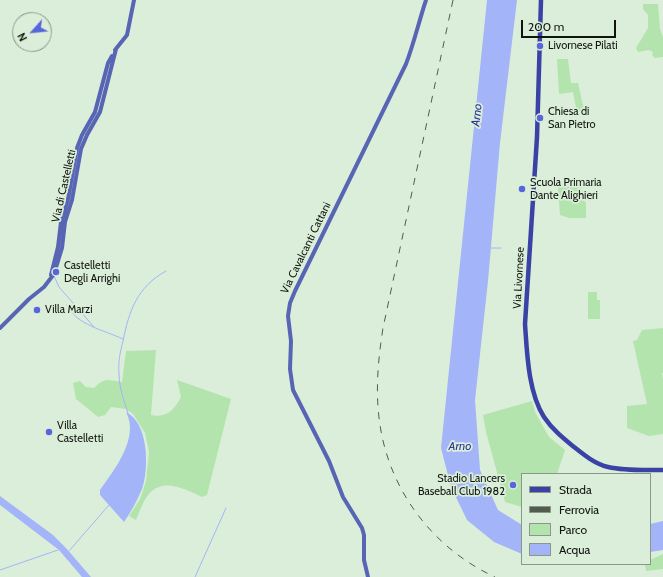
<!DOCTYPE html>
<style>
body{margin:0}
#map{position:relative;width:663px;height:577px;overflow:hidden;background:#dbeed9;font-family:Cabin,sans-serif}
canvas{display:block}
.legend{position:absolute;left:521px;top:473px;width:130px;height:92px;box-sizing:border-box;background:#dbeed9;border:1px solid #8a9888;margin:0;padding:5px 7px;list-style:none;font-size:12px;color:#10160f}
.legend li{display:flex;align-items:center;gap:8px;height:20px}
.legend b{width:20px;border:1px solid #8a9888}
.north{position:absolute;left:12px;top:12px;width:40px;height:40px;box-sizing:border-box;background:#dbeed9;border:1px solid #8a9888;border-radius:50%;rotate:243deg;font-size:11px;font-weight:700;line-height:16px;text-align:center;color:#10160f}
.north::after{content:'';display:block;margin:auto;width:14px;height:18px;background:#5866dc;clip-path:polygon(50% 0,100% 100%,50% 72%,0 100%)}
.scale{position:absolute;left:521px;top:20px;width:95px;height:18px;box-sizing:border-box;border:2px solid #10160f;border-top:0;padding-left:5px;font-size:12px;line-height:14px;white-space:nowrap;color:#10160f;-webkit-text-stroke:3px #dbeed9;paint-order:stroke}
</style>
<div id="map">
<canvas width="663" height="577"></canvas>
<ul class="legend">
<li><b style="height:5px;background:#3a43a5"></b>Strada</li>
<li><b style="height:5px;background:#515b4f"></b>Ferrovia</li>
<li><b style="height:11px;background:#b4e4ae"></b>Parco</li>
<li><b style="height:11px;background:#a4b4f8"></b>Acqua</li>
</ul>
<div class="north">N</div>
<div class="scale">200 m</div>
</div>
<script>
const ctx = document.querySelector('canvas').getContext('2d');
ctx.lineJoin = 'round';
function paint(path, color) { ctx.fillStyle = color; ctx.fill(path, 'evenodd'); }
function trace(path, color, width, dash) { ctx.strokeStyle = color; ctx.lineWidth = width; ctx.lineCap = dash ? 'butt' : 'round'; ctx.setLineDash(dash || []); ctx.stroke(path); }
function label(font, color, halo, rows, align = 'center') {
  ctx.font = font + ' Cabin,sans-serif'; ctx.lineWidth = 3.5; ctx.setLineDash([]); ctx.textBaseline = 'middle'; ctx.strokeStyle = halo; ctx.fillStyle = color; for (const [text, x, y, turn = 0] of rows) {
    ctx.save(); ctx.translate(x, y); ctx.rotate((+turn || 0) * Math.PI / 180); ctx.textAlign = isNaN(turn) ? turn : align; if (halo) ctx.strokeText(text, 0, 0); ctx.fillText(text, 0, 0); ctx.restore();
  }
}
const green = new Path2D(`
 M643,4H658L660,29L663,37V57L655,58L652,55L653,52L649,50L638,52L636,48L648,28V15L643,9Z
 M557,59H568L571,83H578L584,110L577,113L573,92L559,94Z
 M581,186L584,200L586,203V218H569L560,215L558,187Z
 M588,292H597V300H600V319H588Z
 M663,328V373H662L663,379V434L649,436L627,428V406L647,404L633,341L637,340L642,330Z
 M156,350L151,415C167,418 174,410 181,397L177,380L231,399L207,495L202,497C186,490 164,477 149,494C144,499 139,513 136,520L129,516L140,499L146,481L149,452L145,433L133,414L126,409L111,407L105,415L98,417L76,399L73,383L80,381L86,387L94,388C105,377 108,380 122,382L126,351Z
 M532,401L535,412L549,437L565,450L557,474H522V507L505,502L486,432L483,415Z
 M663,554V569L646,571L645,564H650V560Z`);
const water = new Path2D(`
 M487,0H517L500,143L488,281L475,400L480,470L498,510L522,525V554L494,542L467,520L451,487L441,448Z
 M126,412C149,423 149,469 142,489C137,501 131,512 124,522L100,495V490C114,470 140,438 126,412Z
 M0,496L53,535L66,548L91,577H82L59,550L0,505Z
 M663,521V550L650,552V524Z`);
const stream = new Path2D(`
 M491,248H501
 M54,276L59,287L94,327
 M67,305C76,325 104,330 123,339
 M128,413C124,401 119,387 119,374C118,362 120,353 123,341C129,311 137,287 166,271
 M69,551L109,505
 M0,570L58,550
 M195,577L226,508`);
const secondary = new Path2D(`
 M115,50L127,35L134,0
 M51,275L58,247L61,222L68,199L77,148L82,135L95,112L108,63L112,56
 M0,328L29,299L44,287L54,274L62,248L65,222L72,200L81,149L87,135L100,112L116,49
 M368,577L364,560V535L362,528L343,497L329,461L293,390L290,369L291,341L288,316L290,303L295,291L406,64C414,43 419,21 426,0`);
const primary = new Path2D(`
 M541,0L537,137L525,324C527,352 528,392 544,417C552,429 563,438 574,447C584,455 595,464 608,467C625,471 645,470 663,470`);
const rail = new Path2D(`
 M453,0L383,328C378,360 375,392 380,425C390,492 434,549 495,577`);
const markers = [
 [540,46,4,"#5866dc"],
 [540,118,4,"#5866dc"],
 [522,189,4,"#5866dc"],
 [56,272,4,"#5866dc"],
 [37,310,4,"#5866dc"],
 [49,432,4,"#5866dc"],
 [513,485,4,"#5866dc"]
];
const poiNames = [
 ["Livornese Pilati",548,46],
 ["Chiesa di",548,112],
 ["San Pietro",548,125],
 ["Scuola Primaria",530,183],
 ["Dante Alighieri",530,196],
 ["Castelletti",64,266],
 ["Degli Arrighi",64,279],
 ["Villa Marzi",45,310],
 ["Villa",57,426],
 ["Castelletti",57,439],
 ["Stadio Lancers",505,479,"right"],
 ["Baseball Club 1982",505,492,"right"]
];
const streetNames = [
 ["Via di Castelletti",64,186,-77],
 ["Via Cavalcanti Cattani",306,248,-64],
 ["Via Livornese",519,278,-87]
];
const waterNames = [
 ["Arno",477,115,-84],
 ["Arno",460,446]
];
paint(green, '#b4e4ae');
paint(water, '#a4b4f8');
trace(stream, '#a4b4f8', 1);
trace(secondary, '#5765b4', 4);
trace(primary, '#3a43a5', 4.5);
trace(rail, '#515b4f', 1, [7, 7]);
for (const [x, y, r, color] of markers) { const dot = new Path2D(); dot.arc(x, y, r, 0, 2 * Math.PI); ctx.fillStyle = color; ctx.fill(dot); trace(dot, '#dbeed9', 1.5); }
label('11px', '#10160f', '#dbeed9', poiNames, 'left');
label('11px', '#10160f', '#dbeed9', streetNames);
label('italic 12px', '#2f3595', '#dbeed9', waterNames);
</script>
